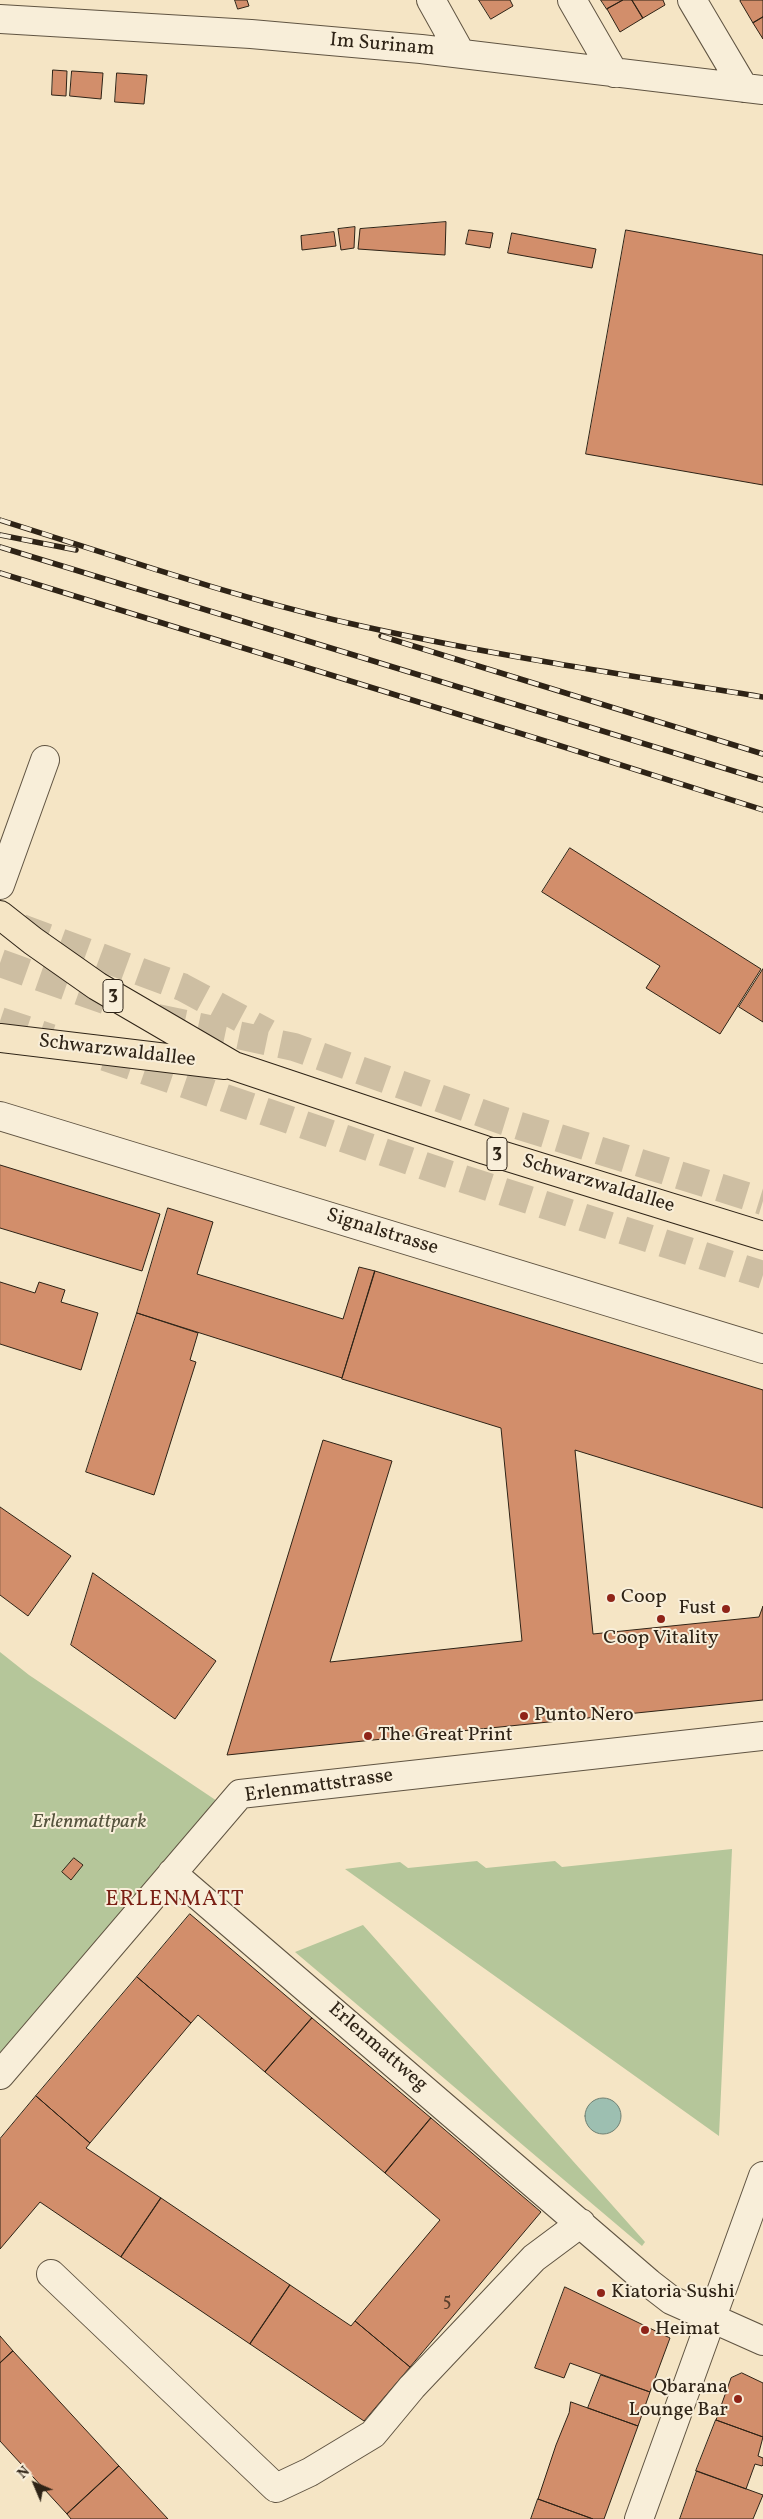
<!DOCTYPE html>
<style>
body{margin:0}
#map{position:relative;width:763px;height:2519px;overflow:hidden;background:#f5e5c5;font-family:Vollkorn,serif}
canvas{display:block}
.north{position:absolute;left:10px;top:2459px;width:50px;height:50px;-webkit-text-stroke:4px #f8eed9;paint-order:stroke;rotate:315deg;font-size:14px;font-weight:700;line-height:20px;text-align:center;color:#2e2316}
.north::after{content:'';display:block;margin:auto;width:18px;height:22px;background:#2e2316;clip-path:polygon(50% 0,100% 100%,50% 72%,0 100%)}
</style>
<div id="map">
<canvas width="763" height="2519"></canvas>
<div class="north">N</div>
</div>
<script>
const ctx = document.querySelector('canvas').getContext('2d');
ctx.lineJoin = 'round';
function paint(path, color) { ctx.fillStyle = color; ctx.fill(path, 'evenodd'); }
function trace(path, color, width, dash) { ctx.strokeStyle = color; ctx.lineWidth = width; ctx.lineCap = dash ? 'butt' : 'round'; ctx.setLineDash(dash || []); ctx.stroke(path); }
function label(font, color, halo, rows, align = 'center') {
  ctx.font = font + ' Vollkorn,serif'; ctx.lineWidth = 4; ctx.setLineDash([]); ctx.textBaseline = 'middle'; ctx.strokeStyle = halo; ctx.fillStyle = color; for (const [text, x, y, turn = 0] of rows) {
    ctx.save(); ctx.translate(x, y); ctx.rotate((+turn || 0) * Math.PI / 180); ctx.textAlign = isNaN(turn) ? turn : align; if (halo) ctx.strokeText(text, 0, 0); ctx.fillText(text, 0, 0); ctx.restore();
  }
}
const green = new Path2D(`
 M0,1652L29,1675L223,1805L0,2064Z
 M732,1849L719,2136L345,1869L400,1862L408,1868L477,1861L486,1868L555,1861L562,1867Z
 M363,1925L645,2242L642,2246L295,1952Z`);
const water = new Path2D(`
 M585 2116a18 18 0 1 1 36 0a18 18 0 1 1-36 0Z`);
const building = new Path2D(`
 M235,0H247L249,6L238,9Z
 M479,0H510L513,6L491,19Z
 M601,0H623L607,9Z
 M623,0H632L643,18L620,32L607,9Z
 M632,0H663L665,5L643,18Z
 M742,0H763V17L753,23L740,1Z
 M763,17V39L753,23Z
 M53,70L67,71L66,96L52,95Z
 M72,71L103,73L101,99L70,96Z
 M117,73L147,75L144,104L115,102Z
 M446,222L445,255L358,249L360,229Z
 M355,227L354,248L341,250L338,229Z
 M469,230L493,233L490,248L466,244Z
 M626,230L763,255V485L586,454Z
 M334,232L336,246L302,250L301,236Z
 M512,233L596,249L592,268L508,253Z
 M570,848L761,969L720,1034L646,988L660,966L542,892Z
 M763,969V1022L739,1007Z
 M0,1165L160,1214L142,1271L0,1228Z
 M168,1208L213,1222L197,1274L343,1319L359,1267L375,1271L342,1378L137,1313Z
 M375,1271L763,1390V1508L575,1450L593,1634L759,1617L763,1606V1700L227,1755L323,1440L392,1461L330,1662L522,1641L501,1428L342,1379Z
 M0,1282L35,1293L39,1282L65,1290L61,1302L98,1313L81,1370L0,1344Z
 M137,1313L198,1333L190,1360L196,1362L154,1495L86,1472Z
 M0,1507L71,1556L28,1616L0,1595Z
 M93,1573L216,1661L175,1719L71,1645Z
 M74,1858L83,1865L71,1880L62,1872Z
 M190,1914L312,2018L265,2072L198,2015L191,2023L137,1977Z
 M137,1977L191,2023L90,2143L36,2096Z
 M312,2018L431,2118L385,2173L265,2072Z
 M36,2096L90,2143L86,2148L161,2198L121,2257L40,2202L0,2249V2139Z
 M431,2118L541,2212L410,2367L355,2321L440,2220L385,2173Z
 M161,2198L290,2285L250,2344L121,2257Z
 M290,2285L351,2326L355,2321L410,2367L364,2421L250,2344Z
 M565,2287L670,2338L650,2392L570,2363L564,2378L535,2368Z
 M0,2336L13,2351L0,2363Z
 M13,2351L119,2466L67,2514L0,2441V2363Z
 M742,2373L763,2383V2437L716,2420L731,2378Z
 M601,2375L650,2392L638,2426L588,2408Z
 M571,2402L638,2426L604,2519H593L538,2499L556,2445L569,2413Z
 M716,2420L763,2437L758,2456L763,2458V2465L762,2466L755,2464L746,2489L696,2471Z
 M119,2466L168,2519H71L67,2514Z
 M697,2471L763,2495L753,2519H680Z
 M538,2499L593,2519H531Z`);
const highwayTunnel = new Path2D(`
 M21,928L182,987L268,1033
 M0,963L116,1004
 M157,1018L294,1047L504,1121L763,1201
 M0,1021L51,1038
 M105,1057L448,1174L763,1275`);
const minor = new Path2D(`
 M431,0L460,52
 M572,0L614,73
 M692,0L744,88
 M0,19L251,34L421,49L763,90
 M0,885L45,760
 M0,1116L763,1349
 M172,1873L649,2283L671,2300L763,2341
 M0,2075L240,1794L763,1736
 M51,2274L276,2488L310,2472L373,2434L412,2387L534,2258L581,2223
 M639,2519L763,2176`);
const major = new Path2D(`
 M0,915L33,941L97,986L234,1066L485,1150L763,1236
 M0,1038L225,1065`);
const rail = new Path2D(`
 M0,520C115,556 230,596 348,623C484,654 625,675 763,697
 M0,535L76,550
 M0,547L763,780
 M0,573L545,741L763,810
 M381,636L763,754`);
const markers = [
 [611,1598,5,"#8f2418"],
 [726,1609,5,"#8f2418"],
 [661,1619,5,"#8f2418"],
 [524,1716,5,"#8f2418"],
 [368,1736,5,"#8f2418"],
 [601,2293,5,"#8f2418"],
 [645,2330,5,"#8f2418"],
 [738,2399,5,"#8f2418"]
];
const numberNames = [
 ["5",447,2303]
];
const shields = [
 [113,996,20],
 [497,1154,20]
];
const shieldNames = [
 ["3",113,996],
 ["3",497,1154]
];
const streetNames = [
 ["Im Surinam",382,46,5],
 ["Schwarzwaldallee",117,1052,7],
 ["Schwarzwaldallee",598,1185,17],
 ["Signalstrasse",382,1233,17],
 ["Erlenmattstrasse",319,1787,-8],
 ["Erlenmattweg",377,2048,41]
];
const poiNames = [
 ["Coop",621,1598],
 ["Fust",716,1609,"right"],
 ["Coop Vitality",661,1639,"center"],
 ["Punto Nero",534,1716],
 ["The Great Print",378,1736],
 ["Kiatoria Sushi",611,2293],
 ["Heimat",655,2330],
 ["Qbarana",728,2388,"right"],
 ["Lounge Bar",728,2411,"right"]
];
const parkNames = [
 ["Erlenmattpark",89,1823]
];
const quarterNames = [
 ["ERLENMATT",175,1901]
];
paint(green, '#b5c69a');
paint(water, '#9dbfb1');
trace(water, '#718173', 1);
paint(building, '#d28e6b');
trace(building, '#2e2316', 1);
trace(highwayTunnel, '#cdbea2', 28, [28, 14]);
trace(minor, '#605442', 30);
trace(major, '#2e2316', 30);
trace(minor, '#f8eed9', 28);
trace(major, '#f5e5c5', 28);
trace(rail, '#2e2316', 5.5);
trace(rail, '#f8eed9', 4, [11]);
for (const [x, y, r, color] of markers) { const dot = new Path2D(); dot.arc(x, y, r, 0, 2 * Math.PI); ctx.fillStyle = color; ctx.fill(dot); trace(dot, '#f8eed9', 2); }
label('18px', '#573e2b', null, numberNames);
for (const [x, y, w] of shields) { const box = new Path2D(); box.roundRect(x - w / 2, y - 16.5, w, 33, 4); ctx.fillStyle = '#f8eed9'; ctx.fill(box); trace(box, '#2e2316', 1); }
label('bold 19px', '#2e2316', null, shieldNames);
label('20px', '#2e2316', '#f8eed9', streetNames);
label('20px', '#2e2316', '#f8eed9', poiNames, 'left');
label('italic 20px', '#56543e', '#f8eed9', parkNames);
ctx.letterSpacing = '1px';
label('22px', '#7a1f14', '#f8eed9', quarterNames);
ctx.letterSpacing = '0px';
</script>
